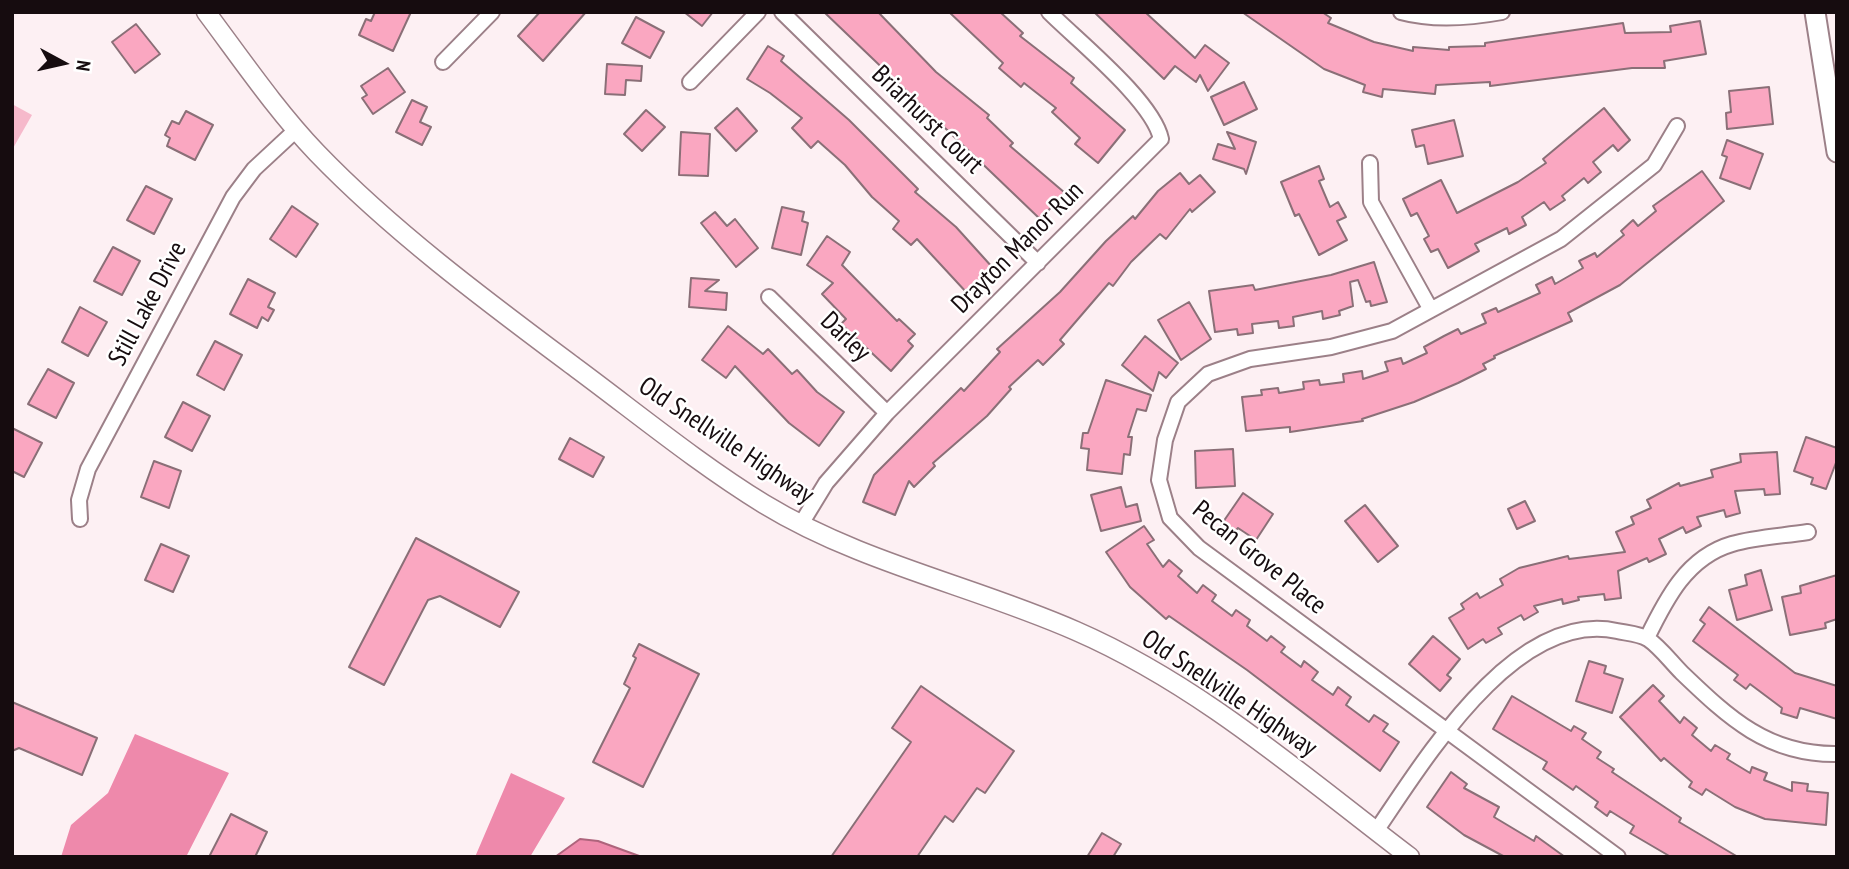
<!DOCTYPE html>
<style>
body{margin:0}
#map{position:relative;width:1849px;height:869px;overflow:hidden;background:#fdf0f3;font-family:"PT Sans Narrow",sans-serif}
canvas{display:block}
.frame{position:absolute;inset:0;border:14px solid #160c0f;pointer-events:none}
.north{position:absolute;left:28px;top:28px;width:70px;height:70px;-webkit-text-stroke:5px #fff;paint-order:stroke;rotate:98deg;font-size:19px;font-weight:700;line-height:28px;text-align:center;color:#160c0f}
.north::after{content:'';display:block;margin:auto;width:24px;height:32px;background:#160c0f;clip-path:polygon(50% 0,100% 100%,50% 72%,0 100%)}
</style>
<div id="map">
<canvas width="1849" height="869"></canvas>
<div class="frame"></div>
<div class="north">N</div>
</div>
<script>
const ctx = document.querySelector('canvas').getContext('2d');
ctx.lineJoin = 'round';
function paint(path, color) { ctx.fillStyle = color; ctx.fill(path, 'evenodd'); }
function trace(path, color, width, dash) { ctx.strokeStyle = color; ctx.lineWidth = width; ctx.lineCap = dash ? 'butt' : 'round'; ctx.setLineDash(dash || []); ctx.stroke(path); }
function label(font, color, halo, rows, align = 'center') {
  ctx.font = font + ' "PT Sans Narrow",sans-serif'; ctx.lineWidth = 5; ctx.setLineDash([]); ctx.textBaseline = 'middle'; ctx.strokeStyle = halo; ctx.fillStyle = color; for (const [text, x, y, turn = 0] of rows) {
    ctx.save(); ctx.translate(x, y); ctx.rotate((+turn || 0) * Math.PI / 180); ctx.textAlign = isNaN(turn) ? turn : align; if (halo) ctx.strokeText(text, 0, 0); ctx.fillText(text, 0, 0); ctx.restore();
  }
}
const green = new Path2D(`
 M12,104L32,115L12,150Z`);
const forest = new Path2D(`
 M135,734L229,773L186,857H61L71,825L108,793Z
 M511,773L565,798L530,857H475Z`);
const water = new Path2D(`
 M580,839L598,841L642,857H555Z`);
const building = new Path2D(`
 M375,12H411L393,51L359,35L366,19L371,21Z
 M540,12H586L543,61L518,36Z
 M684,12H713L702,26Z
 M824,12H878L936,72L989,115L987,118L1013,143L1010,146L1065,193L1040,219Z
 M949,12H1000L1023,33L1020,36L1074,78L1071,83L1125,130L1098,163L1075,144L1080,138L1052,112L1056,108L1024,83L1021,87L999,68L1003,63Z
 M1094,12H1145L1195,58L1205,45L1229,63L1208,91L1200,75L1196,82L1175,66L1164,79Z
 M1242,12H1322L1331,18L1328,23L1374,42L1413,51V47L1449,50V47L1485,46V43L1623,23L1625,33L1671,32L1670,26L1700,21L1706,54L1664,61L1665,68H1632L1490,86V82L1436,85L1435,94L1383,89L1382,97L1363,92L1365,85L1324,69Z
 M636,17L664,32L650,58L622,43Z
 M136,24L160,54L135,73L112,42Z
 M768,46L784,56L781,61L849,120L918,189L915,192L956,227L993,268L967,293L917,239L911,245L893,229L899,221L872,197L845,165L818,141L811,148L792,128L802,118L770,93L747,79Z
 M607,64L642,66L641,81L626,80L625,95L605,94Z
 M388,68L405,92L373,114L362,98L367,95L361,86Z
 M1244,82L1257,109L1224,125L1211,97Z
 M1769,87L1773,124L1727,129L1726,113L1731,112L1729,91Z
 M412,100L427,107L420,122L431,127L422,145L396,132Z
 M737,108L757,131L736,151L715,128Z
 M1604,108L1630,140L1618,151L1613,145L1593,162L1601,172L1588,183L1584,178L1562,196L1565,200L1550,210L1544,202L1522,217L1526,225L1509,234L1507,228L1475,244L1479,251L1448,268L1438,249L1431,252L1424,239L1429,236L1417,213L1411,216L1403,199L1441,180L1457,213L1518,182L1546,163L1543,159Z
 M646,110L665,127L642,151L624,134Z
 M186,111L213,125L195,160L167,146L170,138L165,135L172,121L179,124Z
 M1454,120L1463,156L1428,164L1424,145L1416,147L1412,130Z
 M681,132L710,134L708,176L679,175Z
 M1227,132L1256,142L1246,174L1244,169L1213,159L1218,144L1235,149Z
 M1727,140L1763,154L1750,189L1720,178L1727,157L1722,155Z
 M1319,166L1324,179L1319,181L1330,207L1338,202L1346,217L1337,221L1347,240L1319,255L1299,214L1295,216L1281,182Z
 M1702,171L1724,201L1620,285L1568,313L1572,321L1494,356L1495,358L1483,364L1486,369L1458,383L1414,402L1362,419L1363,421L1290,432V427L1246,431L1242,397L1262,395L1261,390L1278,388L1279,393L1304,389L1303,382L1319,380L1320,385L1344,382L1343,374L1362,371L1363,379L1388,371L1385,362L1401,358L1403,364L1427,353L1424,347L1444,336L1458,329L1461,334L1486,323L1482,314L1496,308L1498,312L1540,293L1536,285L1552,277L1555,284L1583,268L1579,261L1595,253L1597,257L1624,235L1621,231L1633,220L1638,226L1656,211L1653,206Z
 M1180,173L1189,184L1200,175L1215,192L1192,212L1190,209L1166,239L1160,234L1131,262L1113,286L1109,283L1060,340L1064,344L1043,365L1038,360L1009,387L1011,389L987,416L933,463L935,466L914,487L909,481L895,515L863,502L874,475L961,388L964,391L1000,352L997,349L1060,292L1106,241L1133,216L1135,219L1158,191Z
 M146,186L172,199L154,234L127,220Z
 M292,206L318,224L296,257L270,239Z
 M782,207L804,212L802,221L808,223L801,255L772,248Z
 M715,212L727,226L735,219L758,248L736,267L701,223Z
 M827,236L850,252L842,265L897,321L899,319L915,334L908,341L913,346L891,371L841,324L846,319L822,294L833,283L807,265Z
 M113,247L140,261L122,295L94,281Z
 M1374,262L1387,302L1371,306L1370,301L1366,302L1358,280L1350,282L1353,306L1339,311L1340,315L1323,319L1322,311L1293,317L1294,326L1279,328L1278,321L1252,324L1253,333L1238,335L1237,329L1215,332L1209,291L1253,285L1255,290L1331,275Z
 M691,278L719,280L705,291L727,293L726,310L689,307Z
 M248,279L275,293L268,307L274,310L268,321L262,317L257,328L230,314Z
 M1189,302L1211,339L1181,360L1158,320Z
 M80,307L107,322L88,356L62,342Z
 M728,326L763,354L768,349L792,374L797,370L817,392L844,412L819,446L789,423L735,366L726,378L702,360Z
 M1145,336L1178,363L1166,378L1159,372L1153,391L1122,365Z
 M215,341L242,355L224,390L197,375Z
 M48,369L74,383L56,418L28,404Z
 M1106,380L1151,395L1146,411L1137,409L1128,437H1132L1130,455L1124,454L1122,474L1087,470L1089,449L1081,448L1083,433H1088Z
 M183,402L210,416L192,451L165,437Z
 M12,428L42,443L24,477L12,471Z
 M1806,437L1837,448V460L1826,489L1811,484L1813,478L1794,471Z
 M570,438L604,457L593,477L559,459Z
 M1233,449L1235,486L1196,488L1195,451Z
 M1777,452L1780,494L1765,495L1764,489L1735,491L1740,513L1726,517L1724,510L1697,517L1701,526L1686,533L1683,527L1659,539L1666,554L1649,562L1647,558L1618,571L1621,598L1605,600L1604,594L1578,597L1579,600L1563,604L1562,599L1534,606L1538,612L1524,620L1521,615L1498,628L1502,634L1486,643L1483,639L1468,649L1449,618L1464,609L1461,604L1477,593L1480,598L1503,585L1500,579L1519,568L1568,556L1569,559L1625,552L1616,532L1634,524L1631,517L1651,508L1647,500L1679,483L1680,486L1713,477L1711,470L1741,462L1740,454Z
 M154,461L181,471L169,508L141,497Z
 M1121,487L1126,507L1137,504L1141,521L1101,531L1091,495Z
 M1243,493L1273,514L1256,540L1238,528L1233,534L1221,525Z
 M1525,501L1535,521L1517,529L1508,509Z
 M1365,505L1398,546L1378,562L1345,521Z
 M1144,526L1154,540L1147,544L1163,567L1169,560L1182,571L1178,576L1197,593L1203,585L1216,595L1212,601L1232,616L1236,610L1250,620L1247,626L1267,641L1271,636L1285,647L1281,652L1301,667L1304,661L1318,672L1312,680L1333,695L1338,687L1351,697L1346,705L1369,722L1374,715L1388,724L1383,731L1399,742L1380,771L1247,670L1169,616L1166,619L1130,587L1106,552Z
 M416,538L519,592L500,627L440,596L428,600L384,685L349,667Z
 M161,544L189,556L173,592L145,580Z
 M1761,570L1772,610L1737,620L1729,590L1747,585L1745,575Z
 M1837,575V619L1825,623L1826,628L1790,635L1782,597L1801,593L1800,586Z
 M1709,607L1795,673L1837,686V719L1800,708L1797,718L1781,713L1782,708L1750,684L1746,689L1734,680L1738,675L1693,641L1705,624L1700,620Z
 M1433,636L1460,659L1447,675L1451,678L1440,691L1409,664Z
 M639,644L699,674L643,787L593,762L630,688L624,684L636,658L633,656Z
 M1589,661L1606,666L1604,673L1623,679L1612,713L1576,701Z
 M1653,685L1664,696L1659,701L1680,723L1684,717L1697,728L1692,735L1711,751L1715,745L1730,754L1727,759L1750,773L1752,767L1767,773L1764,780L1792,791V782L1808,784L1807,791L1828,793L1826,825L1765,819L1735,807L1706,789L1702,795L1689,787L1692,782L1664,758L1661,761L1620,717Z
 M921,686L1014,751L985,793L977,788L953,822L945,816L917,857H831L911,742L892,728Z
 M1512,696L1571,731L1574,726L1586,733L1582,739L1601,752L1597,758L1614,769L1612,772L1681,818L1679,822L1738,857H1671L1630,833L1634,826L1610,811L1607,816L1595,807L1598,802L1576,786L1573,790L1543,769L1547,762L1493,729Z
 M12,702L97,738L82,775L19,748L12,751Z
 M1451,772L1467,784L1464,788L1499,807L1494,817L1534,841L1536,836L1565,857H1505L1464,835L1427,807Z
 M231,814L267,832L255,857H209Z
 M1102,833L1121,844L1113,857H1087Z`);
const minor = new Path2D(`
 M782,12L1038,263
 M1401,12C1434,21 1469,18 1502,12
 M443,62L492,12
 M690,82L758,12
 M1370,163L1371,202L1431,310
 M769,297L887,413
 M80,519L79,500L88,469L233,197L254,169L296,130
 M801,524L826,483L887,413L1161,139C1153,101 1078,41 1049,12
 M1647,638C1666,599 1687,557 1732,544C1756,537 1783,536 1808,532
 M1376,831C1424,761 1515,609 1617,631C1626,633 1640,634 1648,639C1660,647 1671,662 1682,673C1729,718 1768,755 1837,754
 M1618,857L1199,548L1170,518L1159,480L1165,440L1178,402L1208,374L1250,359L1331,347L1392,331L1561,239L1654,165L1677,126`);
const tertiary = new Path2D(`
 M206,12C242,60 276,110 317,153C393,232 489,303 576,368C638,414 699,464 764,504C861,563 974,586 1076,631C1200,685 1303,776 1410,857`);
const secondary = new Path2D(`
 M1815,12L1837,152`);
const streetNames = [
 ["Briarhurst Court",927,120,44],
 ["Drayton Manor Run",1018,248,-45],
 ["Still Lake Drive",148,304,-62],
 ["Darley",845,337,44],
 ["Old Snellville Highway",726,441,34],
 ["Pecan Grove Place",1259,558,39],
 ["Old Snellville Highway",1229,694,34]
];
paint(green, '#f6b9cb');
paint(forest, '#ee89ab');
paint(water, '#ef8aab');
trace(water, '#ae647c', 2);
paint(building, '#faa7c1');
trace(building, '#8a6f77', 2);
trace(minor, '#9c8088', 18);
trace(tertiary, '#9c8088', 21);
trace(secondary, '#9c8088', 23);
trace(minor, '#fff', 14);
trace(tertiary, '#fff', 18);
trace(secondary, '#fff', 19);
label('26px', '#160c0f', '#fff', streetNames);
</script>
